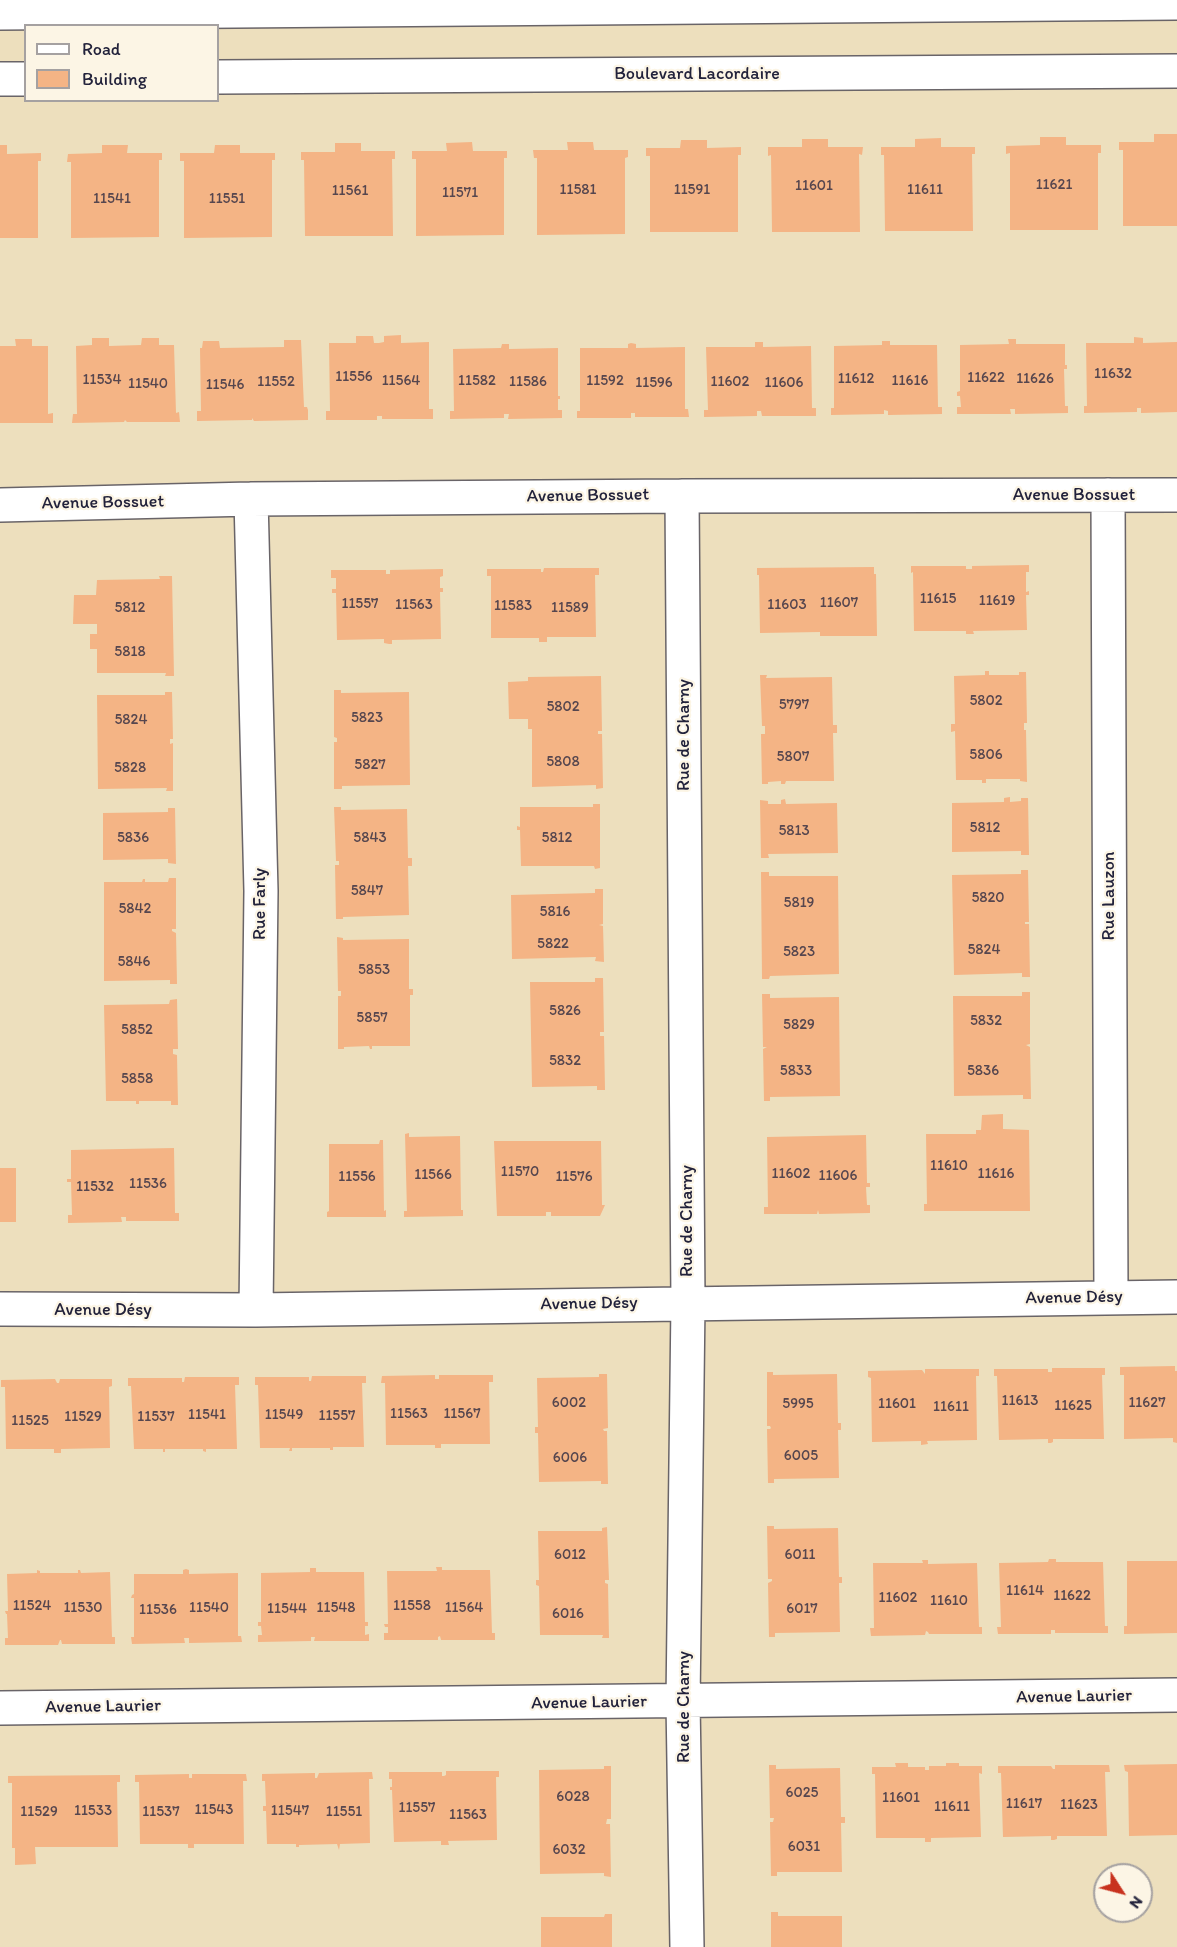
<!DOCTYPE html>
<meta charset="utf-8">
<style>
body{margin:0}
#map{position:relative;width:1177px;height:1947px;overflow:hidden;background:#eddfbd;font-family:Itim,sans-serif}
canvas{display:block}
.legend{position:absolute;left:24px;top:24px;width:195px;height:78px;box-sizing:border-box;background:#fcf5e5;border:2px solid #a5a1a1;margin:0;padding:8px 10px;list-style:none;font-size:18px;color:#22223b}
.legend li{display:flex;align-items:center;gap:12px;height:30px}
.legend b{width:30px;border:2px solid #a5a1a1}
.north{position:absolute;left:1093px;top:1863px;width:60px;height:60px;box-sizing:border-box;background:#fcf5e5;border:2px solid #a5a1a1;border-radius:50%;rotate:126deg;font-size:16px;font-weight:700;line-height:24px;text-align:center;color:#22223b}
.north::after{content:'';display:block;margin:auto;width:21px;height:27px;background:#c8321e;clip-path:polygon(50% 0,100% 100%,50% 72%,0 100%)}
</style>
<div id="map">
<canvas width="1177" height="1947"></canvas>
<ul class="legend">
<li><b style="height:8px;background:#fff"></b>Road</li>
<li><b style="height:16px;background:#f4b485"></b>Building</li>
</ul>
<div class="north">N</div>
</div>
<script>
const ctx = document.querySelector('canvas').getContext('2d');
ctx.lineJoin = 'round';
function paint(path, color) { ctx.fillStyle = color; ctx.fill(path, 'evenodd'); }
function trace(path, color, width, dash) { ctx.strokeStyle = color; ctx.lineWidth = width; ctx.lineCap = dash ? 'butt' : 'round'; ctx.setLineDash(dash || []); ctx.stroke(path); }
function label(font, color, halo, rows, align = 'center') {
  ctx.font = font + ' Itim,sans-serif'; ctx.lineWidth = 4.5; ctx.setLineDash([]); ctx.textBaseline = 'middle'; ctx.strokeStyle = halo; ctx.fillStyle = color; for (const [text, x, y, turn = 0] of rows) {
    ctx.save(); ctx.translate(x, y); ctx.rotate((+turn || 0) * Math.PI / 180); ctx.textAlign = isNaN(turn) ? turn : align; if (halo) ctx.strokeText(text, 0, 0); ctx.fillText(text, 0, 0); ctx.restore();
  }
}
const building = new Path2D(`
 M1154,134H1177V226H1123V150H1119V142H1154Z
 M1040,137H1066V145H1101V153H1098V230H1010V153L1006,154V146L1040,145Z
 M941,138V147H975V154H972L973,231H885L884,155H881V147H915V139Z
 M802,139H828V147H863L862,155L859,154L860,232H772L771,155L768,156V147H802Z
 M681,140H707V148L741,147V155H738V232H650V156H646V148H680Z
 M472,142L473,151H507V158H504V235L416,236V159H412V151H447L446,143Z
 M567,142H593L594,150H628V157L625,158V234L537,235V158H534L533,150H568Z
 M335,143H361V151H395V159H392L393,236H305L304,160H301V152H335Z
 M0,145H7V154L41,153V161H38V238H0Z
 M102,145H128L127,153H162V160H159V237L71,238V162H67L68,154L102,153Z
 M215,145H240V153H275V160H272V237L184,238V161H180V153H214Z
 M401,335V343L429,342V409H433V419H382V416H377V420H326V411H330L329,343H356V336H373L374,343H379L384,342V336Z
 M1134,337L1143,338V343L1177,342V412L1141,413V408H1137V412L1084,413V406H1087L1086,343H1134Z
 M92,338H109V346L141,345L142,338H159V345H174L176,413L179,412L180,422H127L125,420L124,422L72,423L73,414H77L76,346L92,345Z
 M15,339H32V346H48V414L53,413V423H0V346H16Z
 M1008,339H1016V344H1065V365H1067V369H1064L1065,406H1068V413L1015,414V409H1010L1011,414H957V407H961L960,396H957V392L960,391V345L1009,344Z
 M284,340H301L304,407H307L308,410V420L254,421L252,418V420L197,421V411H201L200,348H202L203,341H219L220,348L284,347Z
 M882,341H890V345H937L938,407H942V414L888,415V411L884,410V414L831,415V408H834V346L882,345Z
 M755,342H763V347L811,346L812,408H816V416H762L761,411H757V416L704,417V410H708L706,347H755Z
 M631,343L636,344V348L685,347V409H688L689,417H635V413H631V418H577V411H580V348H628V344Z
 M502,344H509V349L558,348V396H560V399H558V410H562V418L508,419L509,414H504V418L450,419V411H454L453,349L501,348Z
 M1029,565V572H1026V592L1029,591V595H1026L1027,630L973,631L974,634H966V631H914L913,572L911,573V566H966V569H972V566Z
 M874,567V574H876L877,636H820V632L760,633L759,575H757V568Z
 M544,568H599V575H595L596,637H547V642H539V638H491V576H487V569H541V572H543Z
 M443,569V576L440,577V588H443V592H440L441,639L392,640V644H389L384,643V639L337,640L336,593H332V589H336V578H331V570H386V574H390V570Z
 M159,576H172L174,676H165L166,673H97V649H90V634H97V624H73L74,595H96L97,580L160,579Z
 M985,671H989V675H1019V672H1026L1027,723H1024V730H1026L1027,782L1020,781V779H986V783H982V780H956L955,731L951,732V724H955L954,676L985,675Z
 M760,675H767L766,678L832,677L833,725H837V733H833L834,781H786L785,784H781V781L768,782V784H762L761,734H765V726H762Z
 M601,676L602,731H598V734H602L603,788L596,789V785L532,787V729H528V719H509L508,682L528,681V677Z
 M334,690H341V693L409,692L410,785L342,786V789H334V742H337V738L334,737Z
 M165,692H172L173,739H170V744L173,743V791H166L167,788L98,789L97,695H165Z
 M1010,797V802L1021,801V798H1028L1029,855H1021V851L952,852V803L1004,802V798Z
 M785,799L786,804L837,803L838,853L768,854L769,858H761L760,800L768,801V804H781V800Z
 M593,804H600V868L595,869L594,866H521L520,830H517V826L520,827V807H593Z
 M334,807H341V810L407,809L408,858H412V866H408L409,915L343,917V919H336L335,865H339V861H336Z
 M168,808H175L176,864L168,863V859L103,860V813L168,812Z
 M1021,870H1028L1029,922H1025V924H1029L1030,977H1022V973L954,975L952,875L1021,874Z
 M761,872H769V876H838L839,974L770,976L769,979H762Z
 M169,878H176V929H172V931L176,933L177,984H170V980L104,981V882H142L143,879H145V882H168Z
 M595,889H603V924L599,925L603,926L604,962L595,961L596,957L512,959L511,895L595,893Z
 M337,937L343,938V940L409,939V989H413V995H410V1046H372V1049H370L369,1046L344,1047V1049H338V996H341V991H338Z
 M595,978H603L604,1032H600V1036H604L605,1090H597V1086L532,1087L530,982H595Z
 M1022,992H1030V1044L1026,1045L1030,1047L1031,1099H1023V1095L954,1096L953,996H1022Z
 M762,994H770V998L839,997L840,1096L770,1097V1101H764L763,1049L767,1047H763Z
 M177,999L178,1049H173V1054L177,1055L178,1105H171V1101H139V1104H136V1101H106L104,1005L169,1004L170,1000Z
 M1003,1114V1129L1029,1130L1030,1211H924V1204H927L926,1134H976V1130H981L982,1115Z
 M409,1133V1137L460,1136L461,1210H463V1216L404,1217V1211H407L405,1134Z
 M866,1135L867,1183H870V1187H866L867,1205H870V1213L819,1214L818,1210L817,1214H764V1207H768L767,1137Z
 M380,1140H383L384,1211L386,1210V1217H327V1212L329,1211V1144H379Z
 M494,1141H601L602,1205H605L600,1216H551V1212H546V1216H497Z
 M174,1148L175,1213H179V1221H126V1217H121L122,1222L68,1223V1215H72L71,1182H67V1179H71V1150Z
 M0,1168H16V1222H0Z
 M1175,1366V1371H1177V1443L1173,1442V1438L1124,1439V1375H1120V1367Z
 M1052,1368H1105V1375H1102L1104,1439H1053V1442L1051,1443H1048V1439L999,1440L997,1376H994V1369H1048V1372H1052Z
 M925,1369H979V1376H976L977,1440L927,1441L928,1444L921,1445V1441L872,1442L871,1378L868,1377V1371L922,1370L925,1374Z
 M767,1372H773V1375L837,1374L838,1423H841V1430H838L839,1478L774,1479V1483H768L767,1429H770L771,1428L770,1426H767Z
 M599,1374H607L608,1428L603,1429L604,1431H607L608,1484H601V1481L539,1482L538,1433H535V1427H538L537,1378L599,1377Z
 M435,1375V1379H439V1375H493V1382H489L490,1444H441V1448H435V1445H386L385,1383H381L382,1376Z
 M312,1376H366V1383H362L364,1447H333V1450H330V1448H292V1451H289L290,1448H260L258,1385H255V1377H309V1381H311Z
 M185,1377H239V1385H235L237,1449H206V1452L203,1451V1449H165V1452H163V1449H134L131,1386H128V1378H182V1382H184Z
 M55,1379L57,1383H59L60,1379H112V1386L109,1387L110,1448L61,1449V1453H54V1449H6L5,1387H1V1380Z
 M767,1526H774V1529L838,1528L839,1577H842V1583H839L840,1632L775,1633V1637H769L768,1583L772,1581V1579H768Z
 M607,1527L609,1580H605V1583L608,1584L609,1638H602L603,1635H540L539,1586L536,1585V1580H539L538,1531H602V1528Z
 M1049,1559H1056V1562H1103L1105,1626H1108V1633H1055V1630H1051V1634H998L997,1627H1001L999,1563L1048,1562Z
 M922,1560H928V1564L977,1563L979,1627H982V1634H929L928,1632L926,1631L925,1635L871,1636L870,1628H874L873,1563H923Z
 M1127,1561H1177V1633L1124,1634V1626H1127Z
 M436,1567H442V1570H490L492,1633H495V1640H441L440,1636L438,1637V1640H384V1633H388V1627H385L384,1624H388L387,1571H437Z
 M310,1568H316V1572H364L365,1622H368V1626H365V1635L369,1634V1641H314L315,1637H311V1641L258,1642V1635H262L261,1626H258V1622H261V1573L310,1572Z
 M186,1569L189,1570V1574L238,1573V1636H241L242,1642L189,1643V1638H184L185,1643L132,1644L131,1637H134V1598H131L132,1595L134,1594V1574H183V1570Z
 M37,1570L40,1571V1573H78V1570H80L81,1573L110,1572L112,1637H115V1644H62L61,1640H60L58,1645H5V1638H8L7,1614H6L5,1611H8L7,1574L37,1573Z
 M895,1763H908V1767H925V1770H929V1766H946V1763H959V1766H982V1774L979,1773L981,1837L931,1838V1842H925V1838H876L875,1774H872V1767H896Z
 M1177,1764V1835L1129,1836L1128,1772L1125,1771L1124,1765Z
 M769,1765H776V1769L840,1768L841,1817H845V1823H841L842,1872H777V1876H771L770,1822H773L774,1818H770Z
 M1055,1765H1109L1110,1772H1105L1107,1836H1057V1839L1054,1840H1051V1836L1003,1837L1001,1773H998V1766H1051L1053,1769H1055Z
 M604,1766H611V1819H607L606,1824H610L611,1877L604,1876V1873L540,1874L539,1770L604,1769Z
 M446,1771H499V1777H496L497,1840L448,1841L449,1845H441V1841L394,1842L392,1790H390V1787H392V1779H389V1772H442V1776H444L446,1775Z
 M372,1772L373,1779H369L370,1843L340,1844L339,1850L337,1844L299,1845V1847H296V1844H267L266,1811H263V1806H266L265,1781H262V1774L315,1773V1778H317L319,1773Z
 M189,1774V1778H192V1774H246L247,1781H243L244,1844H194V1848H188V1844H140L139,1782H135V1775Z
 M120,1775V1782H117L118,1847H35L36,1864L15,1865V1848H12V1783H8V1776Z
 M771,1912H778V1916H842V1947H771Z
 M605,1914H612V1947H541V1917H604Z`);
const street = new Path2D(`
 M1108,495L1111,1297
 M682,496L688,1303L683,1702L687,1947
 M251,499L261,891L256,1310
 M0,505L251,499L682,496L1177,495
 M0,1309L256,1310L1177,1297
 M0,1708L1177,1695`);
const secondary = new Path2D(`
 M0,13L1177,3
 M218,77L1177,71
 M0,79H26`);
const numberNames = [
 ["11621",1054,185],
 ["11601",814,186],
 ["11581",578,190],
 ["11591",692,190],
 ["11611",925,190],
 ["11561",350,191],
 ["11571",460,193],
 ["11541",112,199],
 ["11551",227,199],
 ["11632",1113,374],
 ["11556",354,377],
 ["11622",986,378],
 ["11612",856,379],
 ["11626",1035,379],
 ["11534",102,380],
 ["11564",401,381],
 ["11582",477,381],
 ["11592",605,381],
 ["11616",910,381],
 ["11552",276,382],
 ["11586",528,382],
 ["11602",730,382],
 ["11596",654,383],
 ["11606",784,383],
 ["11540",148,384],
 ["11546",225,385],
 ["11615",938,599],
 ["11619",997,601],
 ["11607",839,603],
 ["11557",360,604],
 ["11563",414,605],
 ["11603",787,605],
 ["11583",513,606],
 ["5812",130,608],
 ["11589",570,608],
 ["5818",130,652],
 ["5802",986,701],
 ["5797",794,705],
 ["5802",563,707],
 ["5823",367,718],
 ["5824",131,720],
 ["5806",986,755],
 ["5807",793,757],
 ["5808",563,762],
 ["5827",370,765],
 ["5828",130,768],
 ["5812",985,828],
 ["5813",794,831],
 ["5836",133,838],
 ["5843",370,838],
 ["5812",557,838],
 ["5847",367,891],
 ["5820",988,898],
 ["5819",799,903],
 ["5842",135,909],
 ["5816",555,912],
 ["5822",553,944],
 ["5824",984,950],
 ["5823",799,952],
 ["5846",134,962],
 ["5853",374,970],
 ["5826",565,1011],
 ["5857",372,1018],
 ["5832",986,1021],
 ["5829",799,1025],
 ["5852",137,1030],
 ["5832",565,1061],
 ["5833",796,1071],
 ["5836",983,1071],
 ["5858",137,1079],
 ["11610",949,1166],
 ["11570",520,1172],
 ["11602",791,1174],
 ["11616",996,1174],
 ["11566",433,1175],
 ["11606",838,1176],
 ["11556",357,1177],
 ["11576",574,1177],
 ["11536",148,1184],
 ["11532",95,1187],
 ["11613",1020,1401],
 ["6002",569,1403],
 ["11627",1147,1403],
 ["5995",798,1404],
 ["11601",897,1404],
 ["11625",1073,1406],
 ["11611",951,1407],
 ["11563",409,1414],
 ["11567",462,1414],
 ["11541",207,1415],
 ["11549",284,1415],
 ["11557",337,1416],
 ["11529",83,1417],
 ["11537",156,1417],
 ["11525",30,1421],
 ["6005",801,1456],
 ["6006",570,1458],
 ["6012",570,1555],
 ["6011",800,1555],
 ["11614",1025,1591],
 ["11622",1072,1596],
 ["11602",898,1598],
 ["11610",949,1601],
 ["11524",32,1606],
 ["11558",412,1606],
 ["11530",83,1608],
 ["11540",209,1608],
 ["11548",336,1608],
 ["11564",464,1608],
 ["11544",287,1609],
 ["6017",802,1609],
 ["11536",158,1610],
 ["6016",568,1614],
 ["6025",802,1793],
 ["6028",573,1797],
 ["11601",901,1798],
 ["11617",1024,1804],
 ["11623",1079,1805],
 ["11611",952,1807],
 ["11557",417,1808],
 ["11543",214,1810],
 ["11533",93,1811],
 ["11547",290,1811],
 ["11529",39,1812],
 ["11537",161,1812],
 ["11551",344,1812],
 ["11563",468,1815],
 ["6031",804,1847],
 ["6032",569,1850]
];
const streetNames = [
 ["Boulevard Lacordaire",697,74],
 ["Avenue Bossuet",1074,495],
 ["Avenue Bossuet",588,496,-1],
 ["Avenue Bossuet",103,503,-1],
 ["Rue de Charny",684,735,-90],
 ["Rue Lauzon",1109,896,-90],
 ["Rue Farly",260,904,-90],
 ["Rue de Charny",687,1221,-90],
 ["Avenue Désy",1074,1298,-1],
 ["Avenue Désy",589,1304,-1],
 ["Avenue Désy",103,1310],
 ["Avenue Laurier",1074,1697,-1],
 ["Avenue Laurier",589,1703,-1],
 ["Avenue Laurier",103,1707,-1],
 ["Rue de Charny",684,1707,-90]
];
paint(building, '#f4b485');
trace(street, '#696468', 36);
trace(secondary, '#696468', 36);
trace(street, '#fff', 33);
trace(secondary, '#fff', 33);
label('15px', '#56464e', null, numberNames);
label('18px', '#22223b', '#fcf5e5', streetNames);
</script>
